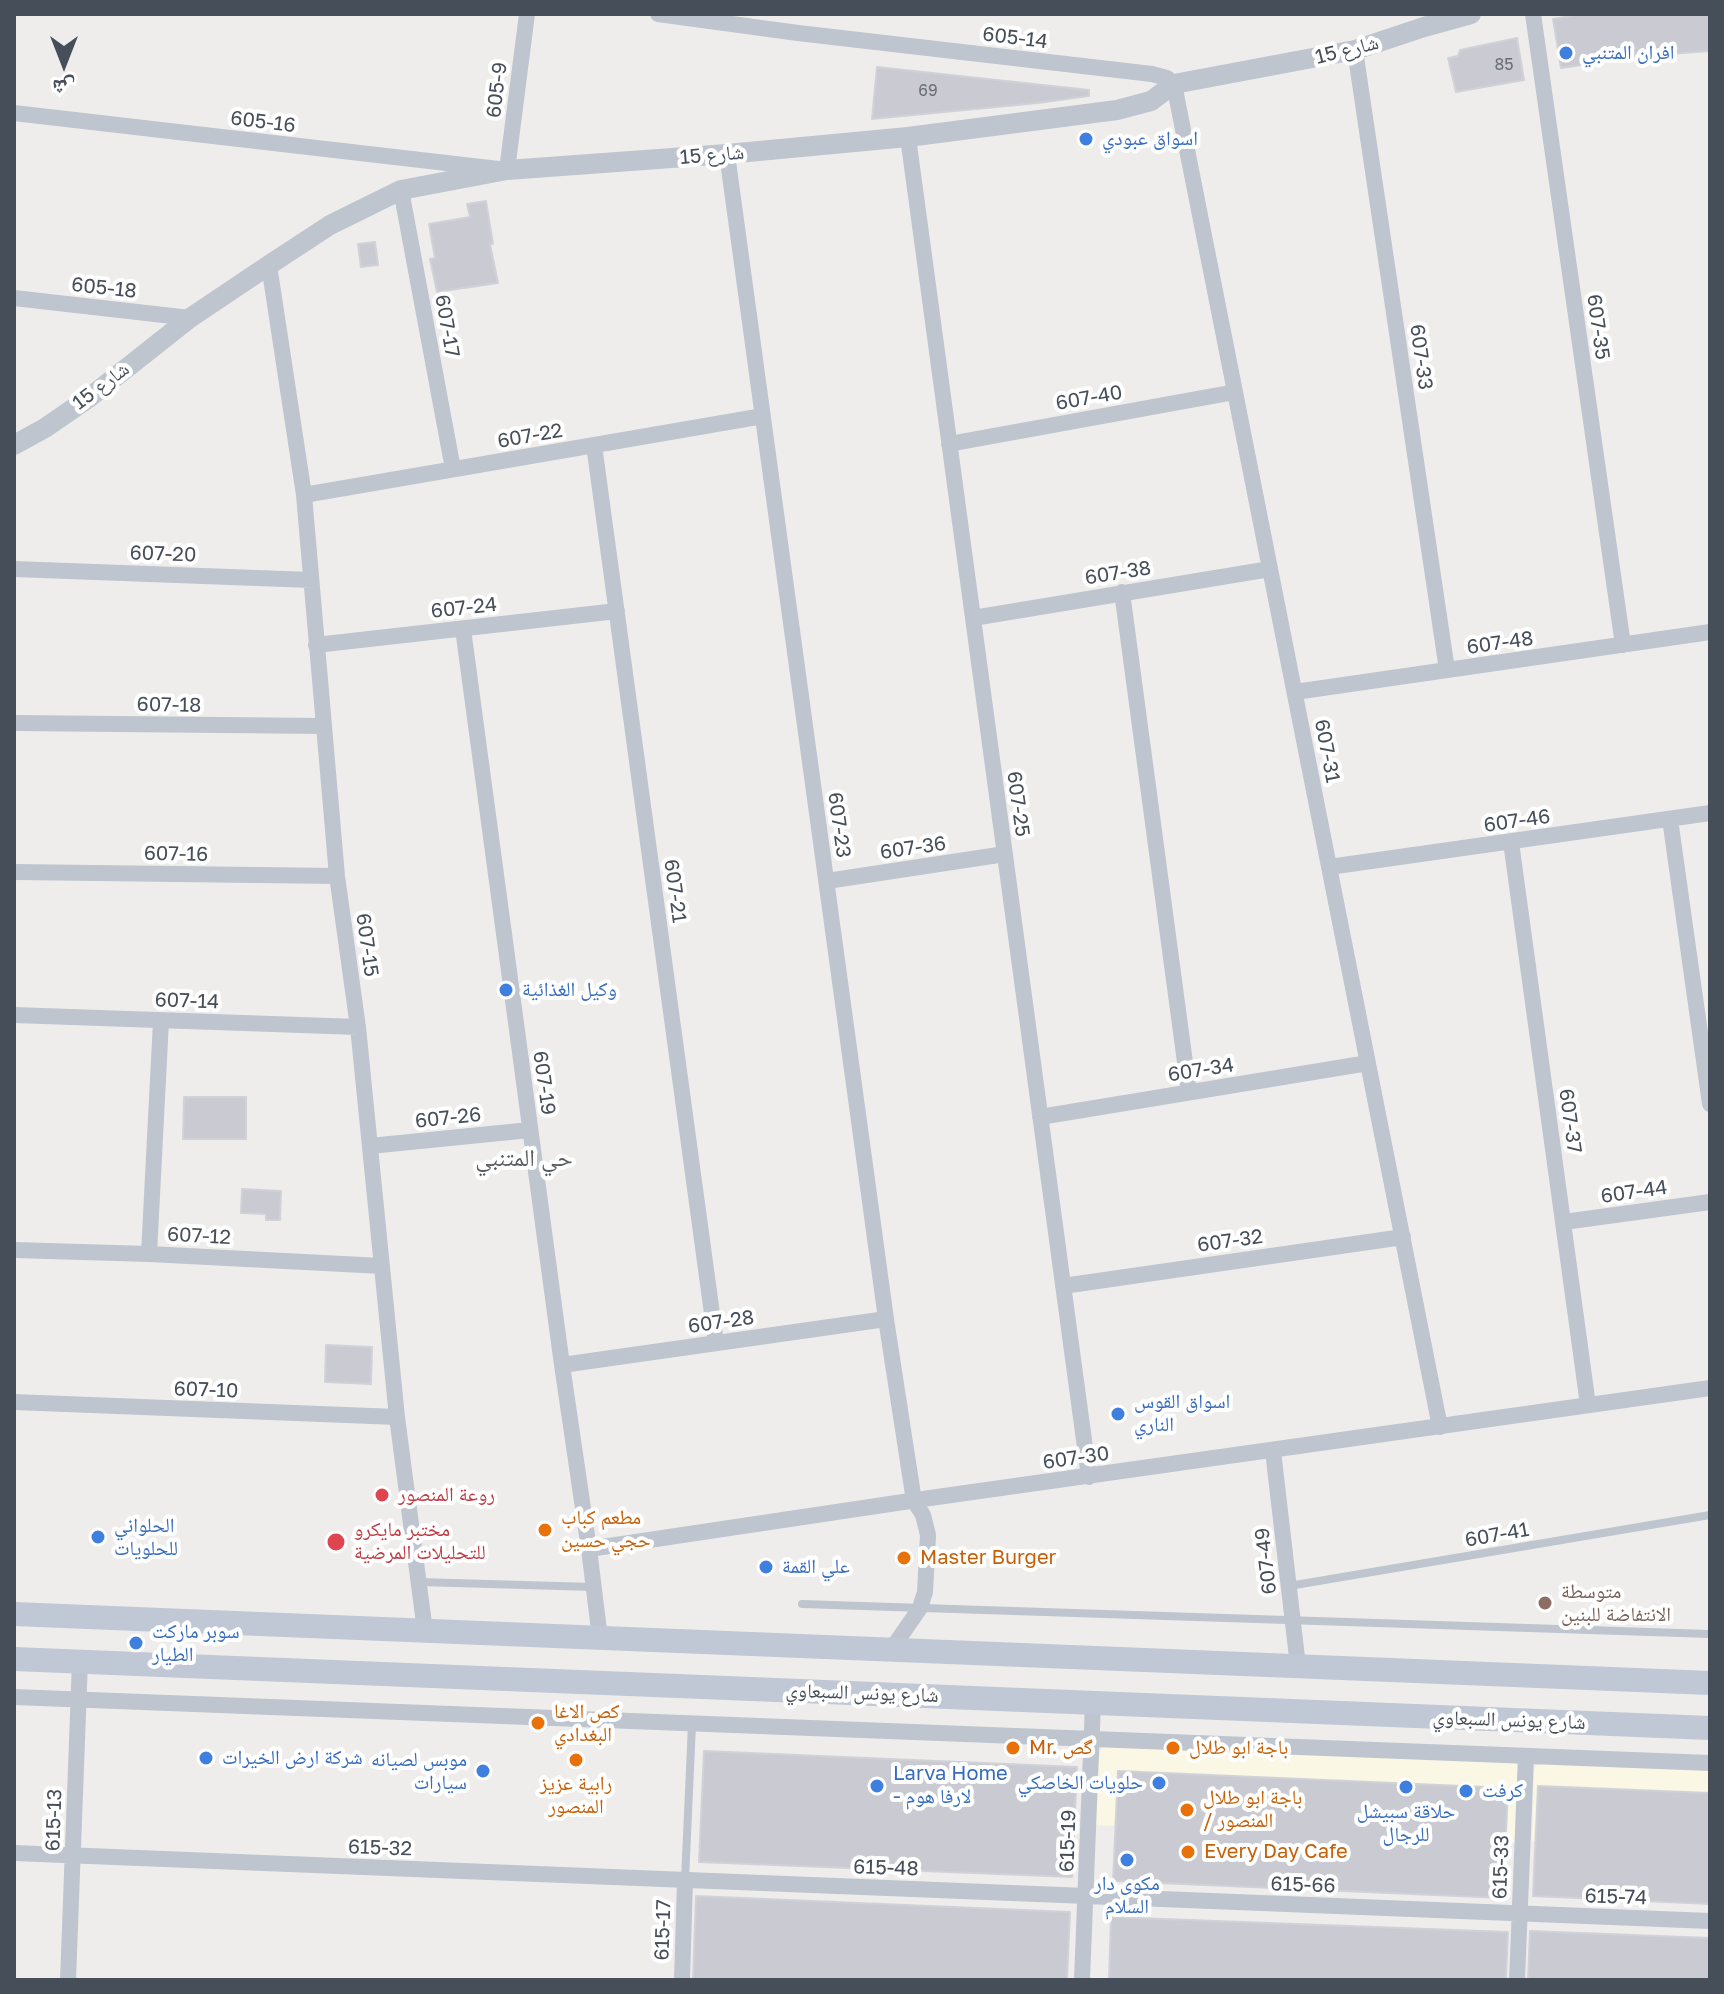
<!DOCTYPE html>
<meta charset="utf-8">
<style>
body{margin:0}
#map{position:relative;width:1724px;height:1994px;overflow:hidden;background:#efedec;font-family:"Golos Text","Noto Naskh Arabic",sans-serif}
canvas{display:block}
.frame{position:absolute;inset:0;border:16px solid #464e59;pointer-events:none}
.north{position:absolute;left:24px;top:24px;width:80px;height:80px;-webkit-text-stroke:6px #fff;paint-order:stroke;rotate:180deg;font-size:22px;font-weight:700;line-height:32px;text-align:center;color:#464e59}
.north::after{content:'';display:block;margin:auto;width:28px;height:36px;background:#464e59;clip-path:polygon(50% 0,100% 100%,50% 72%,0 100%)}
</style>
<div id="map">
<canvas width="1724" height="1994"></canvas>
<div class="frame"></div>
<div class="north">ش</div>
</div>
<script>
const ctx = document.querySelector('canvas').getContext('2d');
ctx.lineJoin = 'round';
function paint(path, color) { ctx.fillStyle = color; ctx.fill(path, 'evenodd'); }
function trace(path, color, width, dash) { ctx.strokeStyle = color; ctx.lineWidth = width; ctx.lineCap = dash ? 'butt' : 'round'; ctx.setLineDash(dash || []); ctx.stroke(path); }
function label(font, color, halo, rows, align = 'center') {
  ctx.font = font + ' "Golos Text","Noto Naskh Arabic",sans-serif'; ctx.lineWidth = 8; ctx.setLineDash([]); ctx.textBaseline = 'middle'; ctx.strokeStyle = halo; ctx.fillStyle = color; for (const [text, x, y, turn = 0] of rows) {
    ctx.save(); ctx.translate(x, y); ctx.rotate((+turn || 0) * Math.PI / 180); ctx.textAlign = isNaN(turn) ? turn : align; if (halo) ctx.strokeText(text, 0, 0); ctx.fillText(text, 0, 0); ctx.restore();
  }
}
const commercial = new Path2D(`
 M1107,1745L1510,1761L1518,1765L1516,1843L1095,1825L1099,1754L1101,1749Z
 M1542,1764L1710,1769V1848L1532,1841L1534,1773L1535,1766Z`);
const building = new Path2D(`
 M1584,14H1710V51L1643,56L1561,68L1553,19Z
 M1517,38L1524,80L1456,92L1448,58L1458,56L1460,50Z
 M877,67L1089,90V96L1038,103L872,119Z
 M486,201L493,244H490L498,283L437,292L430,259L435,258L429,224L470,217L467,204Z
 M375,242L378,265L361,267L358,244Z
 M184,1097H246V1139H183Z
 M242,1189L281,1191L280,1220H266V1214L241,1213Z
 M326,1345L372,1347L371,1384L325,1382Z
 M704,1751L1077,1767L1072,1877L699,1862Z
 M1118,1771L1508,1788L1503,1898L1113,1881Z
 M1538,1786L1710,1793V1904L1533,1896Z
 M696,1896L1070,1912L1067,1980H693Z
 M1111,1917L1508,1932L1506,1980H1109Z
 M1530,1931L1710,1938V1980H1528Z`);
const service = new Path2D(`
 M419,1582L593,1587
 M1289,1586L1710,1515
 M802,1604L1710,1634
 M685,1880L692,1724`);
const minor = new Path2D(`
 M658,14L798,33L1152,74L1167,78L1174,84L1440,1427
 M1533,14L1623,645
 M1355,50L1447,670
 M14,113L507,170L527,14
 M908,137L1089,1477
 M727,154L886,1319L914,1501L923,1515L928,1535L925,1592L920,1608L891,1650
 M401,190L453,469
 M269,265L304,495L337,876L358,1027L397,1417L425,1631
 M14,298L190,318
 M949,444L1235,392
 M594,445L716,1343
 M304,495L763,416
 M14,569L311,580
 M1122,592L1189,1092
 M973,618L1270,569
 M463,629L562,1365L589,1549L600,1638
 M316,645L617,611
 M1295,692L1710,632
 M14,723L324,726
 M1670,819L1710,1104
 M1511,842L1588,1405
 M1329,867L1710,813
 M14,872L337,876
 M827,881L1005,854
 M14,1015L358,1027
 M1040,1117L1368,1063
 M370,1146L530,1130
 M1564,1222L1710,1202
 M14,1250L149,1254L382,1266
 M149,1254L161,1021
 M1063,1286L1403,1237
 M562,1365L886,1319
 M14,1402L397,1417
 M1273,1451L1298,1666
 M589,1549L930,1498L1710,1388
 M14,1697L1710,1763
 M14,1853L1710,1921
 M68,1980L80,1661
 M682,1980L685,1881
 M1082,1980L1093,1703
 M1517,1980L1526,1756`);
const tertiary = new Path2D(`
 M14,445L45,428L90,397L190,318L269,265L330,225L401,190L507,170L727,154L908,137L1117,110L1151,101L1174,84L1355,50L1424,27L1471,14`);
const secondary = new Path2D(`
 M14,1614L1710,1683
 M14,1659L1710,1728`);
const markers = [
 [1566,53,8,"#3f7fe0"],
 [1086,139,8,"#3f7fe0"],
 [506,990,8,"#3f7fe0"],
 [1118,1414,8,"#3f7fe0"],
 [382,1495,8,"#e0444e"],
 [545,1530,8,"#e8710a"],
 [98,1537,8,"#3f7fe0"],
 [336,1542,10,"#e0444e"],
 [904,1558,8,"#e8710a"],
 [766,1567,8,"#3f7fe0"],
 [1545,1603,8,"#8d6e63"],
 [136,1643,8,"#3f7fe0"],
 [538,1723,8,"#e8710a"],
 [1013,1748,8,"#e8710a"],
 [1173,1748,8,"#e8710a"],
 [206,1758,8,"#3f7fe0"],
 [576,1760,8,"#e8710a"],
 [483,1771,8,"#3f7fe0"],
 [1159,1783,8,"#3f7fe0"],
 [877,1786,8,"#3f7fe0"],
 [1406,1787,8,"#3f7fe0"],
 [1466,1791,8,"#3f7fe0"],
 [1187,1810,8,"#e8710a"],
 [1188,1852,8,"#e8710a"],
 [1127,1860,8,"#3f7fe0"]
];
const numberNames = [
 ["85",1504,65],
 ["69",928,91]
];
const streetNames = [
 ["605-14",1015,38,7],
 ["شارع 15",1347,50,-14],
 ["605-9",497,90,-83],
 ["605-16",263,122,7],
 ["شارع 15",712,155,-5],
 ["605-18",104,288,6],
 ["607-17",447,326,80],
 ["607-35",1598,327,82],
 ["607-33",1421,357,82],
 ["شارع 15",101,386,-37],
 ["607-40",1089,398,-10],
 ["607-22",530,436,-10],
 ["607-20",163,554,2],
 ["607-38",1118,573,-9],
 ["607-24",464,608,-6],
 ["607-48",1500,643,-8],
 ["607-18",169,705,1],
 ["607-31",1327,751,79],
 ["607-25",1018,804,82],
 ["607-46",1517,821,-8],
 ["607-23",839,825,82],
 ["607-36",913,848,-8],
 ["607-16",176,854,1],
 ["607-21",675,891,82],
 ["607-15",367,945,82],
 ["607-14",187,1001,2],
 ["607-34",1201,1070,-9],
 ["607-19",544,1083,82],
 ["607-26",448,1118,-6],
 ["607-37",1570,1121,82],
 ["607-44",1634,1192,-8],
 ["607-12",199,1236,3],
 ["607-32",1230,1241,-8],
 ["607-28",721,1322,-8],
 ["607-10",206,1390,2],
 ["607-30",1076,1458,-8],
 ["607-41",1497,1535,-10],
 ["607-49",1266,1561,-97],
 ["شارع يونس السبعاوي",862,1693,2],
 ["شارع يونس السبعاوي",1509,1720,2],
 ["615-13",54,1820,-88],
 ["615-19",1068,1841,-88],
 ["615-32",380,1848,2],
 ["615-33",1501,1867,-88],
 ["615-48",886,1868,2],
 ["615-66",1303,1885,2],
 ["615-74",1616,1897,2],
 ["615-17",663,1930,-88]
];
const shopNames = [
 ["افران المتنبي",1582,53],
 ["اسواق عبودي",1102,139],
 ["وكيل الغذائية",522,990],
 ["اسواق القوس",1134,1402],
 ["الناري",1134,1425],
 ["الحلواني",114,1526],
 ["للحلويات",114,1549],
 ["علي القمة",782,1567],
 ["سوبر ماركت",152,1632],
 ["الطيار",152,1655],
 ["شركة ارض الخيرات",222,1758],
 ["موبس لصيانه",467,1760,"right"],
 ["سيارات",467,1783,"right"],
 ["Larva Home",893,1774],
 ["- لارفا هوم",893,1797],
 ["حلويات الخاصكي",1143,1783,"right"],
 ["كرفت",1482,1791],
 ["حلاقة سبيشل",1406,1812,"center"],
 ["للرجال",1406,1835,"center"],
 ["مكوى دار",1127,1884,"center"],
 ["السلام",1127,1907,"center"]
];
const healthNames = [
 ["روعة المنصور",398,1495],
 ["مختبر مايكرو",354,1530],
 ["للتحليلات المرضية",354,1553]
];
const foodNames = [
 ["مطعم كباب",561,1518],
 ["حجي حسين",561,1541],
 ["Master Burger",920,1558],
 ["كص الاغا",554,1712],
 ["البغدادي",554,1735],
 ["Mr. گص",1029,1748],
 ["باجة ابو طلال",1189,1748],
 ["رابية عزيز",576,1784,"center"],
 ["المنصور",576,1807,"center"],
 ["باجة ابو طلال",1203,1798],
 ["/ المنصور",1203,1821],
 ["Every Day Cafe",1204,1852]
];
const educationNames = [
 ["متوسطة",1561,1592],
 ["الانتفاضة للبنين",1561,1615]
];
const quarterNames = [
 ["حي المتنبي",524,1158]
];
paint(commercial, '#faf7e5');
paint(building, '#cacbd2');
trace(building, '#d1d2d8', 2);
trace(service, '#bec5ce', 8);
trace(minor, '#bec5ce', 16);
trace(tertiary, '#bec5ce', 20);
trace(secondary, '#c0c7d5', 24);
for (const [x, y, r, color] of markers) { const dot = new Path2D(); dot.arc(x, y, r, 0, 2 * Math.PI); ctx.fillStyle = color; ctx.fill(dot); trace(dot, '#fff', 3); }
label('16px', '#676d77', null, numberNames);
label('20px', '#464e59', '#fff', streetNames);
label('20px', '#366cbe', '#fff', shopNames, 'left');
label('20px', '#be3a42', '#fff', healthNames, 'left');
label('20px', '#c56008', '#fff', foodNames, 'left');
label('20px', '#785e54', '#fff', educationNames, 'left');
label('24px', '#595c61', '#fff', quarterNames);
</script>
